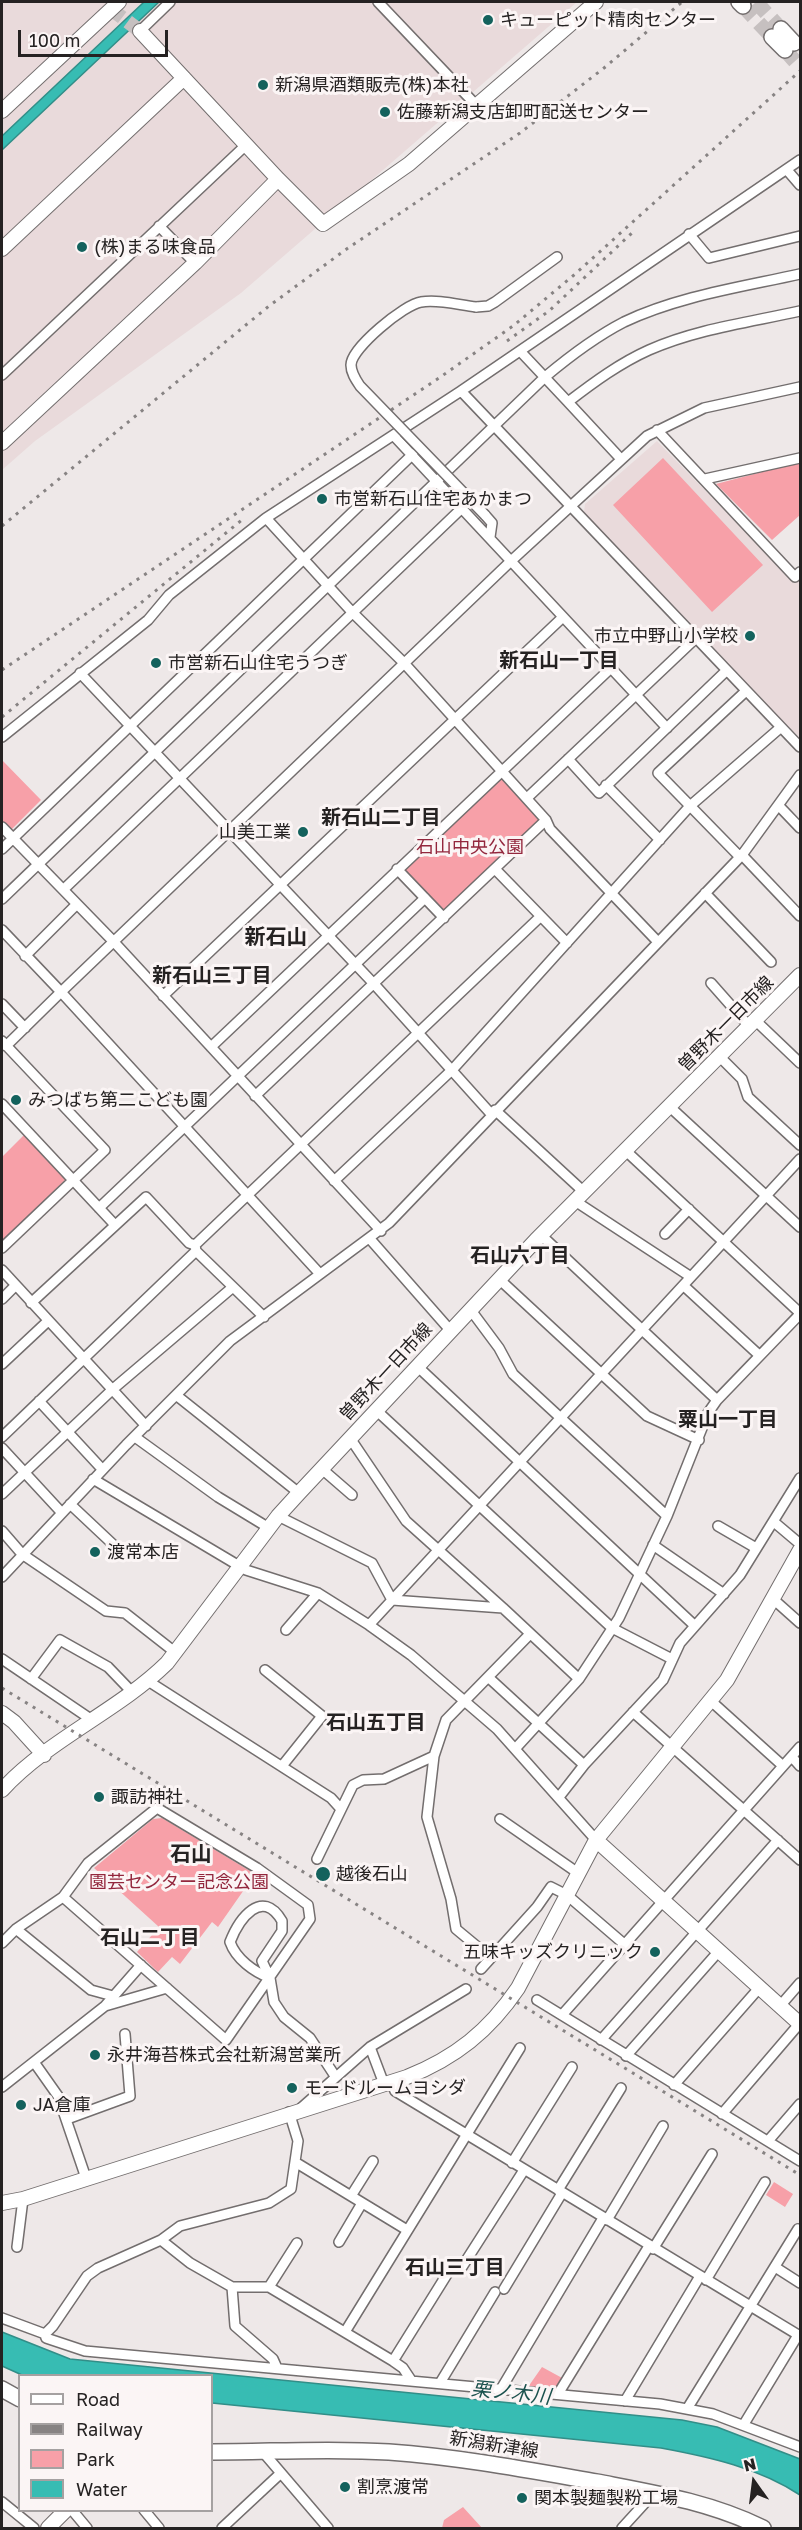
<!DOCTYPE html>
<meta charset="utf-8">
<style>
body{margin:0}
#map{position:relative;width:802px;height:2530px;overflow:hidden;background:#eee8e8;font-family:"Golos Text",sans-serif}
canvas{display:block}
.frame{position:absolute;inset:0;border:3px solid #252222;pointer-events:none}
.legend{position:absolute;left:18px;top:2374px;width:195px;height:138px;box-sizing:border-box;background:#fbf5f5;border:2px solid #a5a1a1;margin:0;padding:8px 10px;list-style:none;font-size:18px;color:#252222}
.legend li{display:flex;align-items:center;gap:12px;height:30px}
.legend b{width:30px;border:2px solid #a5a1a1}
.north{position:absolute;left:724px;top:2452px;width:60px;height:60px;-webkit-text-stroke:4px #fbf5f5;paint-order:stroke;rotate:346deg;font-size:16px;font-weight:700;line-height:24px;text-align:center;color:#252222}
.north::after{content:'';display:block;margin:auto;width:21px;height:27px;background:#252222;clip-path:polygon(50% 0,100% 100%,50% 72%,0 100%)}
.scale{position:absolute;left:18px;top:30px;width:150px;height:27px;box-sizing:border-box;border:3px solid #252222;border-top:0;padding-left:8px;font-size:18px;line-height:21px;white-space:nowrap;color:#252222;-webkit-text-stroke:4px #fbf5f5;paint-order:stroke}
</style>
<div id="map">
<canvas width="802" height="2530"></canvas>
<div class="frame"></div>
<ul class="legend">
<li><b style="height:8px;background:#fff"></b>Road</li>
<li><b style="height:8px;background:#878383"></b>Railway</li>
<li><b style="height:16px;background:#f7a0a8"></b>Park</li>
<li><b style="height:16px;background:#37bcb3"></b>Water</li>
</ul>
<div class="north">N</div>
<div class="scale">100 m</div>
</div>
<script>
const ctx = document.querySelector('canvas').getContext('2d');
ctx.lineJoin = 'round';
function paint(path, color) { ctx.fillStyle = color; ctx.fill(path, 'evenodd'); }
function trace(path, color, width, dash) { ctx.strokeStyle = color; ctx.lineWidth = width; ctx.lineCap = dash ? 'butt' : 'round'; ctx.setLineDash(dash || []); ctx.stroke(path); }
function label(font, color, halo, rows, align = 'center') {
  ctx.font = font + ' "Golos Text","Noto Sans JP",sans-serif'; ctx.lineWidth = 6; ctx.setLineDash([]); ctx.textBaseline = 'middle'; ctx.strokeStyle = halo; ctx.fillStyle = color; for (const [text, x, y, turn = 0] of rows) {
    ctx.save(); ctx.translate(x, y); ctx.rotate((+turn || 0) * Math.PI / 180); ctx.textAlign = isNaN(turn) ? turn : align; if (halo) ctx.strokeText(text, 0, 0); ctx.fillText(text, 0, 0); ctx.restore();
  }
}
const built = new Path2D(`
 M2,2H577L241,293L35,441L2,470Z
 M657,441L795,583L800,579V738L750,689L606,539L584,512L585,504Z`);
const green = new Path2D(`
 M663,458L763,565L712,612L613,505Z
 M800,462V515L772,540L716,484Z
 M2,760L41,800L9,832L2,825Z
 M502,777L541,819L443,913L403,871Z
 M25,1134L67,1178L2,1242V1157Z
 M162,1818L255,1874L218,1927L212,1922L180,1964L172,1957L158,1972L137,1952L159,1927L94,1868L153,1819Z
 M774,2182L793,2194L785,2207L766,2195Z
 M542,2367L564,2379L558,2388L528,2387Z
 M463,2507L482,2528H442L444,2520Z`);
const water = new Path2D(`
 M144,2H159L2,150V136Z
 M2,2332L70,2359L682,2420L717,2427L800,2459V2495C759,2468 710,2457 661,2448L212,2403V2376L22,2375L2,2366Z`);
const secondaryTunnel = new Path2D(`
 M111,9L140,31`);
const primaryTunnel = new Path2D(`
 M756,2L781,29
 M743,6L772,37
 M785,50L800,67`);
const street = new Path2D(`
 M378,2L476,105
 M140,31L170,2
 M800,160L461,391L800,747
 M787,170L800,185
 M159,226L195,263
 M689,234L709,258L800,236
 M476,307L488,306L495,302L557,257
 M520,351L568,402C594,382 620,363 649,350C696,329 751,322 800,311
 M2,375L246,145
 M568,402L620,458
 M657,430L795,577L800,572
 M394,436L667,728
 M705,479L800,458
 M485,515L492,523L490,537
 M266,518L352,612L404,663L546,820
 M80,673L375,985L492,1115
 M2,737L148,620L169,595L266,518L461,391
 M568,759L599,793L726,671
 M606,785L660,840
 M527,798L696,638
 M779,806L800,828
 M2,827L114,942L381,1231
 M2,849L413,454
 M742,855L800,916
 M740,857L658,773L746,691
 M397,869L444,918
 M495,869L567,943
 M64,889L462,508
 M705,893L771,962
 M2,899L545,377C570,356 595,337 624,322C679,296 742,287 800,274
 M2,930L61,992L6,1046
 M25,956L77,904
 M711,983L749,1026
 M163,996L563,617
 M2,1004L25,1028
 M755,1020L800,1063
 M2,1041L105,1150L2,1248
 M211,1047L611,668
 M720,1057L742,1079L748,1097L800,1145
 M255,1096L546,820L550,829L658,942
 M2,1104L115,1225
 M670,1107L800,1227
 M495,1110L584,1192
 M626,1151L800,1313
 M334,1181L453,1069L690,806L780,728
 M575,1201L691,1277
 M99,1208L425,898
 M665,1234L689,1209
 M541,1235L717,1400
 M370,1239L450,1330
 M195,1245L540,917
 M2,1270L146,1426
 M320,1274L61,992L511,561L647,436L704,408L800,387
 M499,1279L647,1416L699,1440
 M684,1286L759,1355
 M2,1299L15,1286
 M31,1303L146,1197L189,1243L195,1245L196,1251L264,1317
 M470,1309L499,1348L513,1374L667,1516
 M2,1364L48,1321
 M417,1366L694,1625
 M176,1395L299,1493
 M39,1401L102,1469
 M376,1410L612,1628L672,1659
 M2,1437L196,1251
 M135,1437L218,1497L269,1528
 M350,1438L406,1521L503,1608
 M2,1448L62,1513
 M322,1469L352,1495
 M93,1479L246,1570L318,1593L369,1625L411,1655L497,1729L596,1840
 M2,1494L113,1389L233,1287
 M70,1504L120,1551
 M278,1516L372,1563L392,1600L503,1608L579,1679
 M774,1522L800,1544
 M718,1526L756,1548
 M2,1531L22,1554L106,1611L125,1613L176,1653
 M653,1545L724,1594
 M2,1577L126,1445L230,1341L389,1223L742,855L800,775
 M772,1598L800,1623
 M369,1625L800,1159
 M286,1630L318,1593
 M2,1659L92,1720
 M265,1670L322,1716L282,1766
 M488,1677L584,1765
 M31,1679L60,1640L108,1667L132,1692
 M148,1681L331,1798L340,1808
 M711,1701L783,1766
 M633,1712L800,1860
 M515,1749L579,1679L619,1618L667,1516L708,1413L717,1400L800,1314
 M792,1757L800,1766
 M559,1797L584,1765L663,1680L680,1643L740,1575L800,1478
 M157,1808L257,1868L308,1905L310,1919L226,2040L63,1897L88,1863Z
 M500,1819L578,1873
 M317,1859L353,1785L363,1780L384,1779L434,1756
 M16,1929L91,1990L113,1996
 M2,1943L16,1929L63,1897
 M491,1958L456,1929L451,1899L427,1817L434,1756L446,1720L530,1634
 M481,1969L537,1907L551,1887L567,1895L624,1944
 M270,1978C254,1972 236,1959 230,1942C239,1919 262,1887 282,1921V1931L262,1961L270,1978L274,2002L284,2017L310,2038L335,2076
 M537,2000L800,2161
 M105,2006L167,1988
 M780,2006L800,1983
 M562,2015L800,1747
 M601,2040L778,1840
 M370,2047L384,2084
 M626,2056L719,1951
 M34,2062L58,2096L86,2178
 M391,2082L395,2091L800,2336
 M674,2085L760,1987
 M2,2087L105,2006L141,1965
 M301,2108L370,2047L466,1989
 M722,2114L800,2023
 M67,2119L130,2096L125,2034
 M768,2141L800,2104
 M295,2162L407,2230
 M512,2163L572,2067
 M558,2190L621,2088
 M351,2196L373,2161
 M607,2220L663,2126
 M161,2240L190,2263L232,2287L235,2326L273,2359L277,2368
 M339,2242L362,2203
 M17,2247L23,2199
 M653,2249L712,2154
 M775,2267L800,2283
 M706,2280L765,2182
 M232,2287H269L393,2361L403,2368L411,2380
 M269,2287L297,2243
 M504,2289L562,2193
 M2,2318L45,2334L46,2338L85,2351L660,2404L713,2414L800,2447
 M345,2332L520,2048
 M45,2334L53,2326L87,2276L98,2268L161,2240L180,2226L269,2203L291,2189L298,2141L289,2112
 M393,2361L454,2263L462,2267L524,2170
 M440,2383L495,2292
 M501,2389L603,2218
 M558,2394L649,2246
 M625,2401L700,2276
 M687,2409L798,2229L800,2230
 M744,2424L798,2335
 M263,2452L328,2528
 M2,2502L34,2528
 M72,2510L87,2528
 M144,2510L159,2528
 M222,2528L281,2473
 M622,2528L654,2493`);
const secondary = new Path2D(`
 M140,31L278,179L323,224L409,164L596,2
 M2,111L119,2
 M2,249L184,78
 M2,443L195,263L278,179
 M2,1713L14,1722L44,1755
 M2,1790C49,1739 118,1711 167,1663L278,1516L299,1493L536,1240L800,975
 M596,1840L800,2024
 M2,2203L23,2199L407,2077C455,2058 489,2031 518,1988L596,1840L727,1680L800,1550
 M48,2528L66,2510`);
const primary = new Path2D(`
 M739,2L743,6
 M781,29L794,43
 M772,37L785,50
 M2,2389L20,2399
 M212,2452C270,2452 331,2448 389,2452C459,2457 528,2470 597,2482C654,2493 710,2502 763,2528`);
const rail = new Path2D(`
 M507,341L549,311L634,231
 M2,526L269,306L348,248L520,133L604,68L682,2
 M2,670L439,378L513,326L574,275L800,71
 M2,717L243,519
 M2,1688L800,2175`);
const streetBridge = new Path2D(`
 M476,307C459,305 438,299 421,302C405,304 351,348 351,365C351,373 356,380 360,386L485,515`);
const markers = [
 [488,20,6,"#14625d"],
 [263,85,6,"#14625d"],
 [385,112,6,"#14625d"],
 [82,247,6,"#14625d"],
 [322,499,6,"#14625d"],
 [750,636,6,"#14625d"],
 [156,663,6,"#14625d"],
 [303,832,6,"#14625d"],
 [16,1100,6,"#14625d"],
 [95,1552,6,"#14625d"],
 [99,1797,6,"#14625d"],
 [323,1874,8,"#14625d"],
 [655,1952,6,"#14625d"],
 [95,2055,6,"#14625d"],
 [292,2088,6,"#14625d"],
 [21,2105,6,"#14625d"],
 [345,2487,6,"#14625d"],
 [522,2498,6,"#14625d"]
];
const poiNames = [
 ["キューピット精肉センター",500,20],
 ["新潟県酒類販売(株)本社",275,85],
 ["佐藤新潟支店卸町配送センター",397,112],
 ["(株)まる味食品",94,247],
 ["市営新石山住宅あかまつ",334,499],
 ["市立中野山小学校",738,636,"right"],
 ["市営新石山住宅うつぎ",168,663],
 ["山美工業",291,832,"right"],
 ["みつばち第二こども園",28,1100],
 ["渡常本店",107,1552],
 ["諏訪神社",111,1797],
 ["越後石山",336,1874],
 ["五味キッズクリニック",643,1952,"right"],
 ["永井海苔株式会社新潟営業所",107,2055],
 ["モードルームヨシダ",304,2088],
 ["JA倉庫",33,2105],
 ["割烹渡常",357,2487],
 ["関本製麺製粉工場",534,2498]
];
const parkNames = [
 ["石山中央公園",470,847],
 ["園芸センター記念公園",179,1882]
];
const streetNames = [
 ["曽野木一日市線",726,1024,-45],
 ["曽野木一日市線",386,1372,-47],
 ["新潟新津線",494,2445,9]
];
const neighbourhoodNames = [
 ["新石山一丁目",559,661],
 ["新石山二丁目",381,818],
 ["新石山三丁目",212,976],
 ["石山六丁目",520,1256],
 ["粟山一丁目",728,1420],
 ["石山五丁目",376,1723],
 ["石山二丁目",150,1938],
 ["石山三丁目",455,2268]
];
const waterNames = [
 ["栗ノ木川",511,2393,6]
];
const quarterNames = [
 ["新石山",276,937],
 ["石山",191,1854]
];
paint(built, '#e9dadb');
paint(green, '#f7a0a8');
paint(water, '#37bcb3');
trace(water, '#328e88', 1.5);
trace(secondaryTunnel, '#c6c0c0', 14, [14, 7]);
trace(primaryTunnel, '#c6c0c0', 15, [15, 8]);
trace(street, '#736e6e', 12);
trace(secondary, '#736e6e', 16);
trace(primary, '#736e6e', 18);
trace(street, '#fff', 9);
trace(secondary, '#fff', 14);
trace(primary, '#fff', 15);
trace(rail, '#878383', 3, [3, 6]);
trace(streetBridge, '#736e6e', 12, []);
trace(streetBridge, '#fff', 9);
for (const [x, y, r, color] of markers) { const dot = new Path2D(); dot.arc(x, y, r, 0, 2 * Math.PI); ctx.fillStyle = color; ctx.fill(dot); trace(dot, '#fbf5f5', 2); }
label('18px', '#252222', '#fbf5f5', poiNames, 'left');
label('18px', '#93273d', '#fbf5f5', parkNames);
label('18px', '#252222', '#fbf5f5', streetNames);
label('bold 20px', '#252222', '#fbf5f5', neighbourhoodNames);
label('italic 20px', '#1c524e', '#fbf5f5', waterNames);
label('bold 21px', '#252222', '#fbf5f5', quarterNames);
</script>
